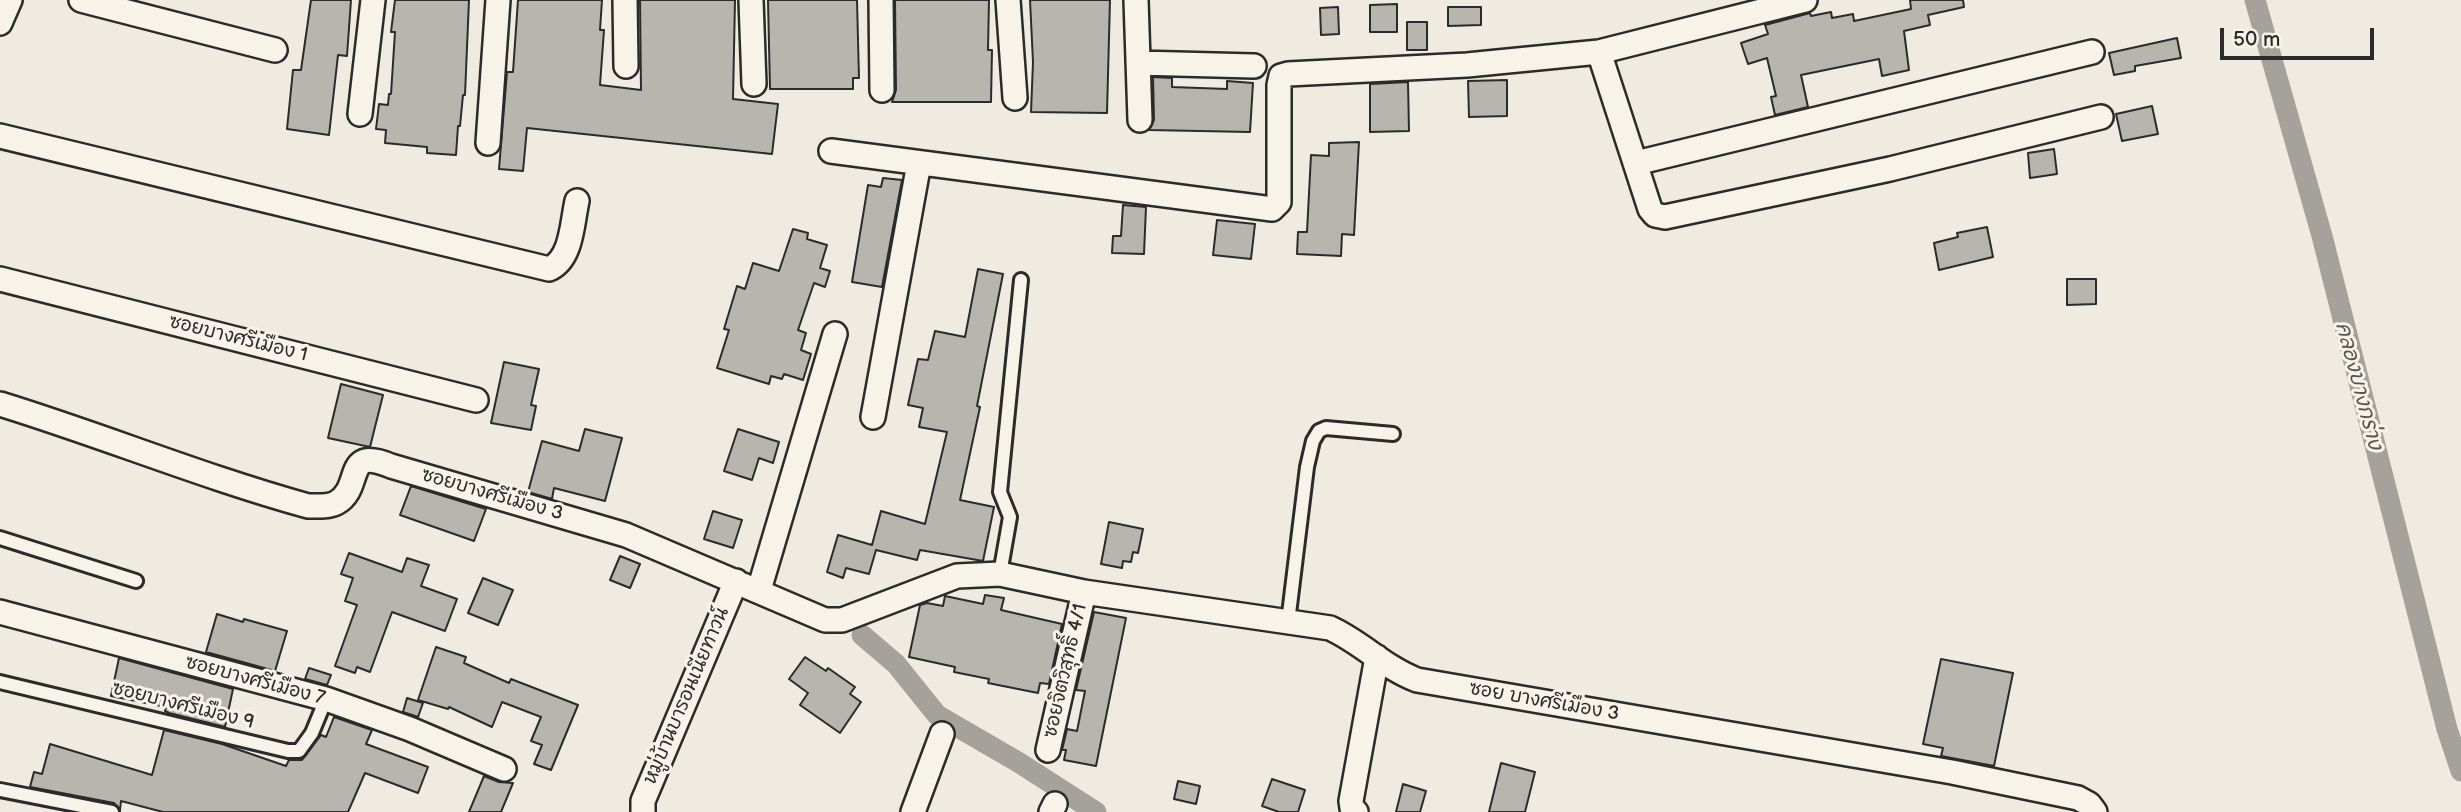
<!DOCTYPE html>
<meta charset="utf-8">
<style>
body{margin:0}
#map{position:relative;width:2461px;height:812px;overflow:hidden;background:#efebe0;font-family:"Balsamiq Sans",sans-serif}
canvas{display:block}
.scale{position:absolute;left:2220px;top:28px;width:154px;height:32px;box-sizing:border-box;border:4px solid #2b2b2b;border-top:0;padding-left:9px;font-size:21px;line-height:24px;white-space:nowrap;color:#2b2b2b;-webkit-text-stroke:5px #f7f3e8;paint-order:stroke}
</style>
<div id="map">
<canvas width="2461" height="812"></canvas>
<div class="scale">50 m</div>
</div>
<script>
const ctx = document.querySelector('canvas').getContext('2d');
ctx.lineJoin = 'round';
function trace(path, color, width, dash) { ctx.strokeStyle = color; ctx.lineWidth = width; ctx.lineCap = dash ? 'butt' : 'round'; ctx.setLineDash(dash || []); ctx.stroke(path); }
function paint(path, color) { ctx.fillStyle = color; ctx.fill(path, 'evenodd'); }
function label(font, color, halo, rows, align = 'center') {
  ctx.font = font + ' "Balsamiq Sans","Playpen Sans Thai",sans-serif'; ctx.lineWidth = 6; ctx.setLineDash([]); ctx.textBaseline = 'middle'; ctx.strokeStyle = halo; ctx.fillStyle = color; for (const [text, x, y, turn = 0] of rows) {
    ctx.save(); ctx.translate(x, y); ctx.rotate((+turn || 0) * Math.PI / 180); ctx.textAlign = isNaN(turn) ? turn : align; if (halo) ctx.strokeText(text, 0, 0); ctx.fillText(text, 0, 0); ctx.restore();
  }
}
const canal = new Path2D(`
 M2255,0L2322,236L2447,729L2461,771
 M862,635L896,664L937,715L1018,762L1096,812`);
const building = new Path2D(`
 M311,0H351L347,56L338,55L329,135L287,129L293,70H301Z
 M395,0H469L465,95H463L460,126H458L456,155L427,153V147L385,143L386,130L376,129L379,104L388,105L389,94H391L395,32H391Z
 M518,0H602L600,30H604L600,85L641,90L640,0H735L733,99L778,104L772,154L527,128L523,171L499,169L507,72H513Z
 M768,0H857L859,78H853V89H770Z
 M895,0H989L988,50H992L991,102H892L896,90Z
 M1030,0H1110L1107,113L1031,112L1033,62Z
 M1910,0H1963L1964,7L1928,15L1930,25L1904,31L1909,70L1882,76L1879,59L1801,75L1808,107L1775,115L1771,97L1776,96L1767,58L1748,64L1741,43L1768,34L1765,25L1810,13L1811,16L1831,12L1832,18L1853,14L1854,21L1911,9Z
 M1397,4V32H1370V5Z
 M1338,7L1339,34L1321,35L1320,8Z
 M1448,7H1481V25L1448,26Z
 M1407,22H1427V50H1407Z
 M2177,38L2181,58L2135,66V71L2114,75L2109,53Z
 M1153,77L1172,78V87L1227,89V81L1253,83L1250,132L1149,130L1154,120Z
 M1507,80V116L1469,117L1468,81Z
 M1408,82L1409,131L1370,132V84Z
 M2152,106L2158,134L2122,141L2116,114Z
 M1359,142L1354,235L1342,234L1341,256L1297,254L1298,232H1307L1311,155L1329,156V143Z
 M2054,149L2057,174L2030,178L2028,153Z
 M883,178L902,180L882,287L852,282L868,185L881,187Z
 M1123,205L1146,207L1144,254L1112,253L1113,236H1121Z
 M1217,220L1255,224L1251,259L1213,255Z
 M1987,227L1993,257L1939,270L1934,243L1958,237L1957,233Z
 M793,229L808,233L807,239L827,245L820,268L830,271L825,287L814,283L798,330L806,333L801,350L811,354L803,380L784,374L782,379L771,376L769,384L717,368L729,330L724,329L737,286L745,289L753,263L779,271Z
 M978,269L1003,274L977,406L980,407L960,500L994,507L983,561L920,550L917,560L876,550L869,574L846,568L843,578L827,572L838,535L872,545L881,511L925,524L947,432L919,427L923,408L908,405L918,359L928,360L935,331L965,337Z
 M2067,279H2096V304L2067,305Z
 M504,362L539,369L531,405L536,406L531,430L491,423Z
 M341,384L383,395L370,447L328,438Z
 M585,429L622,438L605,501L554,488L552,499L528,492L542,441L579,451Z
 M738,429L779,442L773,463L759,458L752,480L724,471Z
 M411,486L486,509L474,541L400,515Z
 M713,511L742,520L733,548L704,539Z
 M1109,522L1143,529L1138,553L1133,552L1131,562L1123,561L1122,568L1101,564Z
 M349,553L402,572L407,558L429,565L421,586L457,599L445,631L392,612L370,672L357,667L355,673L335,666L357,605L345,601L353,578L341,574Z
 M620,556L640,564L630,588L610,580Z
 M483,578L513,590L498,625L468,613Z
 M985,595L1004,598L1001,610L1062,624L1049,684L1040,683L1038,693L988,683L989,679L954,672L955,667L909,657L920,605L927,603L943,606L945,596L983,604Z
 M1094,612L1126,618L1096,766L1064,760L1066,750H1062L1067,729L1077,731L1085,691L1076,690Z
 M217,614L243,622L244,619L287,631L275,671L206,652Z
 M436,647L466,657L464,663L509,683L511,679L578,705L551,770L534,764L542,745L531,741L541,717L502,702L492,727L449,707L448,709L418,700Z
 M805,657L826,671L828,668L855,687L850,694L861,702L840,733L800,705L808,693L789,679Z
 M119,658L233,689L225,727L169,713L165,711L166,707L111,696Z
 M1941,659L2013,673L1994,766L1941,756L1943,748L1923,744Z
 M309,668L331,675L327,685L305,679Z
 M407,698L423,703L418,717L403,712Z
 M334,717L372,730L366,744L428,767L418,793L365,773L348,812H163L121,801L120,810L114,803L30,787L34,772L42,774L50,744L152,775L164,730L222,744L286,766L289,760H302L321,735L326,737Z
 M1501,763L1535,772L1525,812H1489Z
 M484,776L499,782L513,783L501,812H469Z
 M1272,779L1305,790L1298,812H1279L1262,806Z
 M1178,781L1200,786L1196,804L1174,799Z
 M1403,784L1426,791L1420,812H1396Z`);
const lane = new Path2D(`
 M0,538L136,581
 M1000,574L1010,517L1000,492L1021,280
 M1288,622L1307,467L1313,441L1319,431L1326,428L1393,434
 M0,682L288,751H299L312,733L326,699
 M0,790L112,812`);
const street = new Path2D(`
 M81,0L275,50
 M625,0L626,66
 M751,0L754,84
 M881,0L882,90
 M1008,0L1015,98
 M1136,0L1140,120
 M0,23L10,0
 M1599,52L1650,209L1655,215L1665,217L1890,169L2101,117
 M1138,63L1254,66
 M360,114L373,0
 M0,136L549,269C572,259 572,223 577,201
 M488,143L498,0
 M831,151L1272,209L1279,202V85L1281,76L1288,74L1467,65L1599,52L1805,0
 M1636,163L2092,52
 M0,279L476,400
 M0,404C104,436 203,477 308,506C317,506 328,507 336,503C364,488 342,445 391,466L626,535L825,620H842L957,576L1000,574L1084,592L1330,628C1361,642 1385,668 1417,680L1952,772L2078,798L2089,804L2095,812
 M873,417L919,163
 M759,590L835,334
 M0,612L326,699L410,729L504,769
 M1048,750L1084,592
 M643,812V801L736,581
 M913,812L942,734
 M1051,812L1055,804
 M1356,812L1352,808L1351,801L1377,657`);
const streetNames = [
 ["ซอยบางศรีเมือง 1",238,339,14],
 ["ซอยบางศรีเมือง 3",492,495,16],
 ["ซอยจิตวิสุทธิ์ 4/1",1066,671,-77],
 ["ซอยบางศรีเมือง 7",255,681,15],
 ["หมู่บ้านบารอนเนียทาวน์",687,696,-67],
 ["ซอย บางศรีเมือง 3",1544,702,10],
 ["ซอยบางศรีเมือง 9",183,706,14]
];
const waterNames = [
 ["คลองบางกร่าง",2358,386,75]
];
trace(canal, '#a4a29a', 21);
paint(building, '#b8b5ae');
trace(building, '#2b2b2b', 2);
trace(lane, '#2b2b2b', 18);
trace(street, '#2b2b2b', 28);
trace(lane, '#f7f3e8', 12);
trace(street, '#f7f3e8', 23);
label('19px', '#2b2b2b', '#f7f3e8', streetNames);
label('italic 21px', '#555552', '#f7f3e8', waterNames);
</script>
